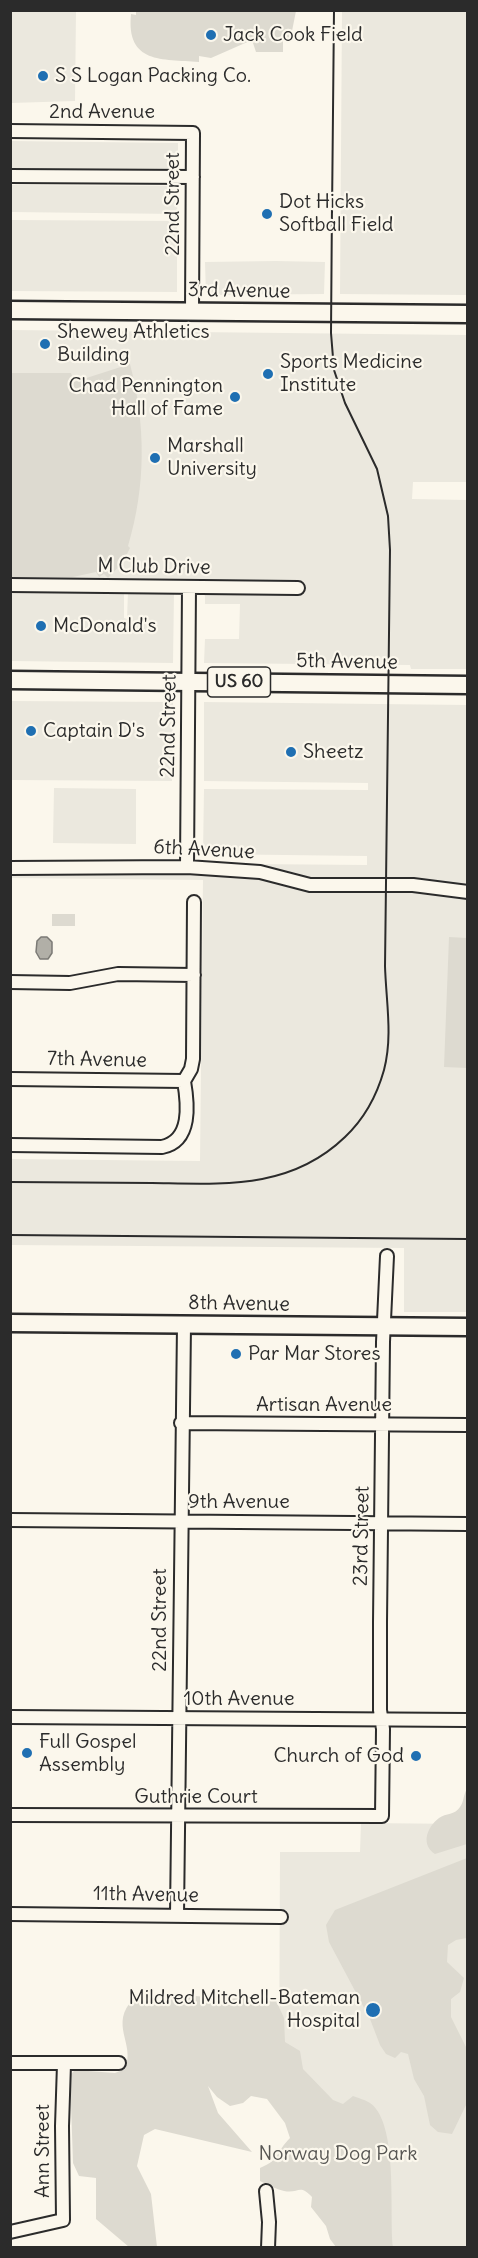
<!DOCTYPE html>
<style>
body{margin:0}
#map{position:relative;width:478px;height:2258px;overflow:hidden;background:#fbf7ec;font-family:Delius,sans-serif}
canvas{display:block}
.frame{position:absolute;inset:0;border:12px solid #2b2b2b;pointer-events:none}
</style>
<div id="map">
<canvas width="478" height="2258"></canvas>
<div class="frame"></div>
</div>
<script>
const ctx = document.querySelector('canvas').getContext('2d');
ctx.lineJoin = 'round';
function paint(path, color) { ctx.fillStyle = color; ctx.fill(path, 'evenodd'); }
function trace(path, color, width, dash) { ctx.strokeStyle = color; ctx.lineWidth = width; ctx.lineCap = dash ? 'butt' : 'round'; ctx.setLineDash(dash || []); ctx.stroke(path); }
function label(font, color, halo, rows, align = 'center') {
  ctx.font = font + ' Delius,sans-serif'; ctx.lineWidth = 4.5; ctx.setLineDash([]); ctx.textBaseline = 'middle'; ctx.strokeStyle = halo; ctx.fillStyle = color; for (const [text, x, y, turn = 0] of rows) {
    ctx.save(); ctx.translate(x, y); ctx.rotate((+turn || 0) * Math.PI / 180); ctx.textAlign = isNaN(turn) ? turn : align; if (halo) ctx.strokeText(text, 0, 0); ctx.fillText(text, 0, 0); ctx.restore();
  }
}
const built = new Path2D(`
 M10,11H76L75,101L11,103Z
 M342,11H467V295L340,294Z
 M12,141L178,143V170L12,169Z
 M12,185L178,186L177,214L12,212Z
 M12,220L177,221V292L11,291Z
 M276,261L325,262L324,294L206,295L205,262Z
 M11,330L467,335V482H413L412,499L467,500V669H411L410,665L204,663L205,639H239L240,604H205V592L11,582Z
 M11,590L124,591V618L127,619L128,591L174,592L173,663L11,661Z
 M11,701L173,702L172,781L11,780Z
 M204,702L467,705V1312H404V1248L11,1245L10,1159L200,1161L203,880L11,878V862L367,865V856L203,854L204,789L368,790V783L204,781Z
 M54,788L136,789V844L53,843Z
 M361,1823L467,1824V2247H388L340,2119L279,2088L280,1852H360Z`);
const green = new Path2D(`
 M136,11V10L296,11L290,41H283V52H256L252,40L211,58L199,56V62C162,59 126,64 131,14L136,15Z
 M130,364C146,425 146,486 128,546L130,548L123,562L108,578L104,574L99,577L96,572L73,577H11V373H71L74,382Z
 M52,914H75V926H52Z
 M449,937L467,938V1068L444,1067Z
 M467,1789V1844L435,1854C421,1845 426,1828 439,1818C446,1813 455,1815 460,1807C464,1802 463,1795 467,1789Z
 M467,1858V1938L456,1940L448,1945L447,1962L464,1978L460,1992L451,1999V2017L468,2051L467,2103L452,2134L438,2132L430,2125L424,2096L414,2079L408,2054L401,2052L395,2058L386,2054L380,2045L370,2019L329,1942L326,1925L335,1910Z
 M258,1995L275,1998L284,2018L285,2042L300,2051L303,2069L333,2100L343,2104L353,2096C358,2098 366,2100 370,2103C399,2123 389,2215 393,2247H336L330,2239L326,2226L311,2207L312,2197C299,2183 299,2194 284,2191C276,2189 268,2185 260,2181V2168C281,2159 275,2153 290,2138L285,2123L267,2099L251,2096L243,2103L230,2106L217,2097L208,2086L218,2113L252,2152L155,2129L144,2135L137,2166L151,2194L157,2247H129L96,2219V2178L79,2176L73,2163L70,2075L75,2070L115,2073L125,2069C136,2043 108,2025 134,1998L159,2001L195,1996L229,1999Z`);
const water = new Path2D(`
 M41,937H47L52,942V953L48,959H40L36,952L37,941Z`);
const minor = new Path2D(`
 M10,131L193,133L192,311
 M10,176L193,177
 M10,585L298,588
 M187,867L189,587
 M10,868L187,867L260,872L310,885H413L468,892
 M10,982L70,983L118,974L194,975
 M10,1079L184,1081
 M10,1145L162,1147C192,1141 188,1104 184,1081L191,1069L193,1059L194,902
 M181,1423L468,1425
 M10,1520L468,1524
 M10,1717L468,1720
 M10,1815L382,1816L383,1729L380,1710V1622L383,1342L387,1256
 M10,1914L281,1917
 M177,1915L184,1325
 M10,2063H119
 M266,2191L269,2222L268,2248
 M10,2232L63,2220L62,2126L64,2064`);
const major = new Path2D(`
 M10,310L468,314
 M10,680L468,685
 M10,1323L468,1327`);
const rail = new Path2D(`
 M332,213L334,10
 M10,1182C58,1182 105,1183 152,1183C223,1184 290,1190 345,1137C364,1119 377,1095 384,1070C393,1036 386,1001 385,966L390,550L388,516L377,469L345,403L334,370L331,333L332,204
 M10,1235L468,1239`);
const markers = [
 [211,35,6,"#1f6fb2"],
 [43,76,6,"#1f6fb2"],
 [267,214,6,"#1f6fb2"],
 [45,344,6,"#1f6fb2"],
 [268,374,6,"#1f6fb2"],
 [235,397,6,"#1f6fb2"],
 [155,458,6,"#1f6fb2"],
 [41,626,6,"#1f6fb2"],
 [31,731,6,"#1f6fb2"],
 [291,752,6,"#1f6fb2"],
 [236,1354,6,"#1f6fb2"],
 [27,1753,6,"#1f6fb2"],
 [416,1756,6,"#1f6fb2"],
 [373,2010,8,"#1f6fb2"]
];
const shields = [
 [239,682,63]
];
const shieldNames = [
 ["US 60",239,682]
];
const poiNames = [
 ["Jack Cook Field",223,35],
 ["S S Logan Packing Co.",55,76],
 ["Dot Hicks",279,202],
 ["Softball Field",279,225],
 ["Shewey Athletics",57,332],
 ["Building",57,355],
 ["Sports Medicine",280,362],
 ["Institute",280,385],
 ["Chad Pennington",223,386,"right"],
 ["Hall of Fame",223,409,"right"],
 ["Marshall",167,446],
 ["University",167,469],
 ["McDonald's",53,626],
 ["Captain D's",43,731],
 ["Sheetz",303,752],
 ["Par Mar Stores",248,1354],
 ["Full Gospel",39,1742],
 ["Assembly",39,1765],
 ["Church of God",404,1756,"right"],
 ["Mildred Mitchell-Bateman",360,1998,"right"],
 ["Hospital",360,2021,"right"]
];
const streetNames = [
 ["2nd Avenue",102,112],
 ["22nd Street",173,204,-90],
 ["3rd Avenue",239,291,1],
 ["M Club Drive",154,567,1],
 ["5th Avenue",347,662,1],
 ["22nd Street",169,726,-89],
 ["6th Avenue",204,850,3],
 ["7th Avenue",97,1060,1],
 ["8th Avenue",239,1304,1],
 ["Artisan Avenue",324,1405],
 ["9th Avenue",239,1502],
 ["23rd Street",362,1536,-89],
 ["22nd Street",160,1620,-90],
 ["10th Avenue",239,1699],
 ["Guthrie Court",196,1797],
 ["11th Avenue",146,1895,1],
 ["Ann Street",43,2151,-90]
];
const parkNames = [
 ["Norway Dog Park",338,2154]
];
paint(built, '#ebe8de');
paint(green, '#dddad0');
paint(water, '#b1afa7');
trace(water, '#7b7a75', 1.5);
trace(minor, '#2b2b2b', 16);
trace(major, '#2b2b2b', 21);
trace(minor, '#fbf7ec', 12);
trace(major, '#fbf7ec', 16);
trace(rail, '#2b2b2b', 2);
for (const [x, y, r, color] of markers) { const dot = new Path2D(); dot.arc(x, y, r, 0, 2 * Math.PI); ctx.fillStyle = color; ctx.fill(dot); trace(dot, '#fbf7ec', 2); }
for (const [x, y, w] of shields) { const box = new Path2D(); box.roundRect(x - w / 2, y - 15, w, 30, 4.5); ctx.fillStyle = '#fbf7ec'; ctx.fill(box); trace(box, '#2b2b2b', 1.5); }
label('bold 18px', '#2b2b2b', null, shieldNames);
label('20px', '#2b2b2b', '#fbf7ec', poiNames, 'left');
label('20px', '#2b2b2b', '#fbf7ec', streetNames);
label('20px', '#585754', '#fbf7ec', parkNames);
</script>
